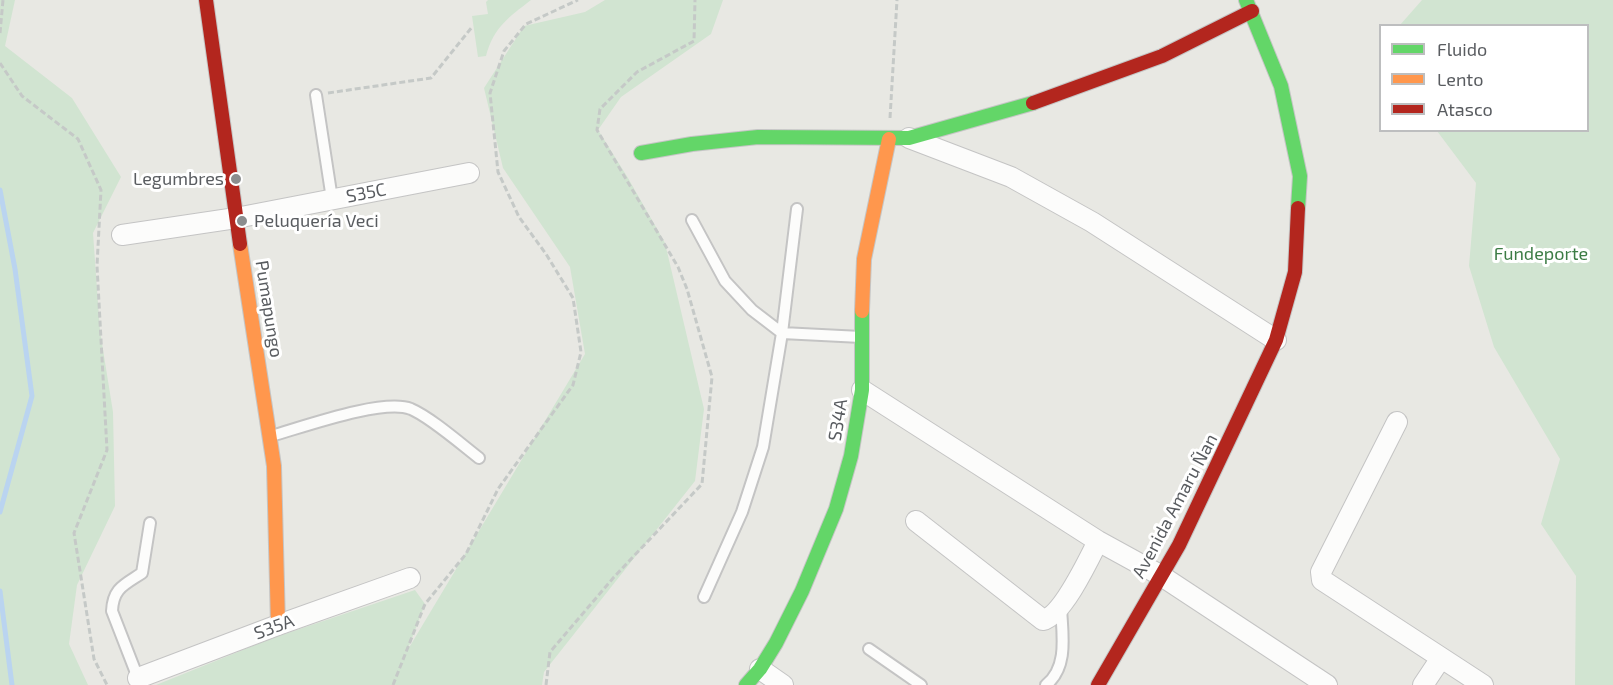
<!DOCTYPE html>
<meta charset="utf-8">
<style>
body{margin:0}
#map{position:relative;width:1613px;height:685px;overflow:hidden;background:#e8e8e3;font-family:"Exo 2",sans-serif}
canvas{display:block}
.legend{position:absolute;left:1379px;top:24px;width:210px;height:108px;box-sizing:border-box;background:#fff;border:2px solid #bdbebf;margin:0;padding:8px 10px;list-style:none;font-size:18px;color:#595c60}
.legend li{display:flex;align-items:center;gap:12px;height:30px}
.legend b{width:30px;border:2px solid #bdbebf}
</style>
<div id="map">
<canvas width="1613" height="685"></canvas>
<ul class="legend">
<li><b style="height:8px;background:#63d668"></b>Fluido</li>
<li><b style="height:8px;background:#ff974d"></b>Lento</li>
<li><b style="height:8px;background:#b3261e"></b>Atasco</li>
</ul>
</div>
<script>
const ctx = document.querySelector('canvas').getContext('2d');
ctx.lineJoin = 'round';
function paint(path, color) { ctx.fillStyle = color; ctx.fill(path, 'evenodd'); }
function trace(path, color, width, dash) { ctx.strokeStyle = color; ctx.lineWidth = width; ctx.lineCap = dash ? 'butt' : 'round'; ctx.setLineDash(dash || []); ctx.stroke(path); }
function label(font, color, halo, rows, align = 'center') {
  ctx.font = font + ' "Exo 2",sans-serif'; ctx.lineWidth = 6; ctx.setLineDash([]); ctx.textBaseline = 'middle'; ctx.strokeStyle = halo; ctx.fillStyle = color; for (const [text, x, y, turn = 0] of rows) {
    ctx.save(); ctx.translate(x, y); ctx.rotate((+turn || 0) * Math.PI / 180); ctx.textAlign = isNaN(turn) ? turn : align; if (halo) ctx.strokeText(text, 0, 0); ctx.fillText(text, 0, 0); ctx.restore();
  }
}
const green = new Path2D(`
 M0,0H15L5,46L72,98L121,177L93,233L100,331L113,412L115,506L77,585L69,644L88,685H0Z
 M488,0H531C508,18 494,27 486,56L478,57L472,16L488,14L486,2Z
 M605,0H723L711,34L621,97L598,130L628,178L665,243L704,409L695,481L544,672L542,685H156L270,639L415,590L425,604L407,651L585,354L570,267L503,168L484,88L524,26L585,12Z
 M1422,0H1613V685H1575L1576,576L1541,524L1560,459L1494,347L1469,266L1476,183L1437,131L1588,130V26L1400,25Z`);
const stream = new Path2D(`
 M0,190L15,269L32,396L0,512
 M0,591L12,685`);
const path = new Path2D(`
 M0,33L3,0
 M0,63L22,96L78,139L101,190L97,266L107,450L74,533L94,659L107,685
 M328,93L431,78L472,27
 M890,118L897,0
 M393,685L425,604L466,554L498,489L573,385L581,352L573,298L546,254L519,217L498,172L490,93L504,51L526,24L578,0
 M546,685L550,652L614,577L702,484L712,377L687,289L678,267L597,130L600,109L637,72L694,41L695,0`);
const lane = new Path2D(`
 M316,95L332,199
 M692,220L725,281L752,310L782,333L861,337
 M271,436C303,427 383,398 411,409C430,417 461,444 479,458
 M704,597L742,512L763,447L782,333L797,209
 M869,649L921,685
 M138,678L112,611C113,588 124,585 142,573L150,523
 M1046,685C1069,667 1062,633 1061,607`);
const street = new Path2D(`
 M909,138L1011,177L1092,222L1276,340
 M122,235L236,218L469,173
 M862,390L1098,541L1160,575L1327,685
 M1397,422L1321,572L1322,580L1483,685
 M916,521L1043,620C1062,616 1089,559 1098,541
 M760,669L783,685
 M138,678L278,625L410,578
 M1423,685L1441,658`);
const fast = new Path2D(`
 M1246,0L1281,86L1300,176L1298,208
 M641,153L692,144L758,137L909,138L1033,103
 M746,685L760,669L776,643L802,591L836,509L851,456L862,390V311`);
const slow = new Path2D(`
 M240,244L274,466L278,625
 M862,311L864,259L889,139`);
const jam = new Path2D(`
 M206,0L240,244
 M1033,103L1162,56L1252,11
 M1098,685L1179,545L1276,340L1295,272L1298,208`);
const markers = [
 [236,179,6,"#8b8d8e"],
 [242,221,6,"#8b8d8e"]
];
const poiNames = [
 ["Legumbres",224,179],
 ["Peluquería Veci",254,221,"left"]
];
const streetNames = [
 ["S35C",366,193,-11],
 ["Pumapungo",269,309,81],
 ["S34A",838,420,-81],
 ["Avenida Amaru Ñan",1175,506,-62],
 ["S35A",274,627,-20]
];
const parkNames = [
 ["Fundeporte",1541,254]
];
paint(green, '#d1e4d1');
trace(stream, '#bad4f0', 5);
trace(lane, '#c4c4c4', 14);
trace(street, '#c4c4c4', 22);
trace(fast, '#c5c5c5', 16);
trace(slow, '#c5c5c5', 16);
trace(jam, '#c5c5c5', 16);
trace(path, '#c5c9c7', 3, [6, 3]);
trace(lane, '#fcfcfb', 10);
trace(street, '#fcfcfb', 20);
trace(fast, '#63d668', 14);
trace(slow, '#ff974d', 14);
trace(jam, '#b3261e', 14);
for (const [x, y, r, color] of markers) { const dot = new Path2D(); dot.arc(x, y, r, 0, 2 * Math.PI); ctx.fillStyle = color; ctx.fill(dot); trace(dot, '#fff', 2); }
label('18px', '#595c60', '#fff', poiNames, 'right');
label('18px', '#595c60', '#fff', streetNames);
label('18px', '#3c7c45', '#fff', parkNames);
</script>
